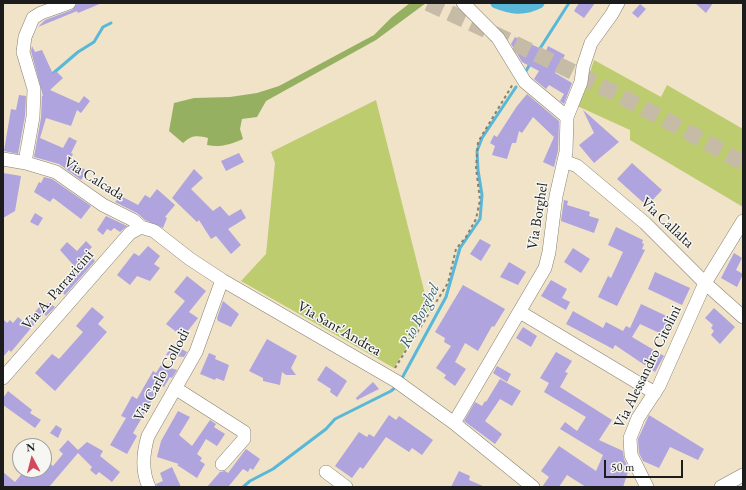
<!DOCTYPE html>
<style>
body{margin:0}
#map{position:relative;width:746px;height:490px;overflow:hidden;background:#f0e3c8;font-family:"EB Garamond",serif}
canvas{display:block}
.frame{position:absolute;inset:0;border:4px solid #1c1c1c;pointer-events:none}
.north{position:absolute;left:12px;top:438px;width:40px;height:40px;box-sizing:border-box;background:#f6f6f2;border:1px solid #9f9f9c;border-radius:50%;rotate:353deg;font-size:11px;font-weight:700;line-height:16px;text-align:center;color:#1c1c1c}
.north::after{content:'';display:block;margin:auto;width:14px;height:18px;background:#d1495b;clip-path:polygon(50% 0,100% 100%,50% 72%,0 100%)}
.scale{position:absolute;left:604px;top:460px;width:79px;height:18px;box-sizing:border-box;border:2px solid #1c1c1c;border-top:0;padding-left:5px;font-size:12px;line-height:14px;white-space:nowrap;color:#1c1c1c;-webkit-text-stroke:3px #f6f6f2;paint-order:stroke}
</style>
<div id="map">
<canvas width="746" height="490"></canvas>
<div class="frame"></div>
<div class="north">N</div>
<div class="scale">50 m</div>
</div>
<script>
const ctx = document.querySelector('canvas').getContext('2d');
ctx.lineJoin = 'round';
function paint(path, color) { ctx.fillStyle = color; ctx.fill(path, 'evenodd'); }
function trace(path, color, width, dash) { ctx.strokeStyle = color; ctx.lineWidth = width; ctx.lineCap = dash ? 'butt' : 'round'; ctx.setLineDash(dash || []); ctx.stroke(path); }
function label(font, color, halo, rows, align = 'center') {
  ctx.font = font + ' "EB Garamond",serif'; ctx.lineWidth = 3; ctx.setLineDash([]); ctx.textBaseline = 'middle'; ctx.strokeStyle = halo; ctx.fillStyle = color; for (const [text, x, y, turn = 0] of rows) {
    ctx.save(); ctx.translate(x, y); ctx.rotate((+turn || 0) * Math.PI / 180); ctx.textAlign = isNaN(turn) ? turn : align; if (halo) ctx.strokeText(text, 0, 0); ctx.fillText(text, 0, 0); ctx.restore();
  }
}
const green = new Path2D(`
 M594,60L661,97L667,85L743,129V207L630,140V130L575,105L584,90Z
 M376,100L429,310L394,368L241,281L266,254L275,163L271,152Z`);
const forest = new Path2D(`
 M410,3H426L376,40L266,101L257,117L242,119L240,129L243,139C231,144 221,148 207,145L208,138C198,135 191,135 183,143L169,131L174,103L194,98L230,97L257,93L279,86L374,35L392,17Z`);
const stream = new Path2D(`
 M539,50L569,3
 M526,71L530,64
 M50,76L78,52L94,42L103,27L111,23
 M401,380L446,297L460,248L480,219L482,195L478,170L477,151L482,138L516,87
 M243,487L250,481L273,469L326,429L335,419L391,391L397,386`);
const canal = new Path2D(`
 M496,3C511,9 524,11 539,3`);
const building = new Path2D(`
 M77,3H102L78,13L77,11L38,27L45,20L72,10Z
 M579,3H595L584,18L574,11Z
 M695,3H713L706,13Z
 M640,4L646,9L638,18L632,13Z
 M515,37L546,51L548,46L565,55L555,73L572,83L564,104L560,101L564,94L549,85L546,89L534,79L539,71L522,62L511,44Z
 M32,46L35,52L42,50L53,74L56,71L63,78L50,90L79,103L84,96L90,101L81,113L77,110L71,126L46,118L40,138L63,148L69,137L77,141L71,153L73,154L70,160L87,171L81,180L59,164L34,157L41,118L42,96H43L31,51Z
 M527,94L559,121L558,151L554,167L543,162L554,137L533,117L522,133L519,131L516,143H512L507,159L492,155L495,146L490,143L494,135L497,137L517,106Z
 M19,95L26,96L25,116L18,154L4,151L11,109L16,110Z
 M583,110L619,142L594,163L579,145L594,133Z
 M239,153L244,162L226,171L221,161Z
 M632,163L662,190L647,206L617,179Z
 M194,169L203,178L191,189L213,211L220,206L229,216L241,209L246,218L228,229L241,245L231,254L216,236L211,239L199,220L197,222L172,198Z
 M3,173L21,176L15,211L3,218Z
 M44,177L52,179L91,206L81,219L56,200L53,198L50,202L34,192L39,182L41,183Z
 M157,189L175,205L165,217L167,218L163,228L145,220L137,213L115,202L121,196L138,205L145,195L150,198Z
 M564,200L568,201L567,205L590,212L589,216L599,219L594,233L561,221Z
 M35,213L43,218L38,226L30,222Z
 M106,216L127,226L120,232L114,228L111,231L107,229L103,235L97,230Z
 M616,227L643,240L642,243L644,244L642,249L645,250L617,306L598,297L608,276L611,278L623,252L608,245Z
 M480,239L491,245L481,261L470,254Z
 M86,241L92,247L87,252L95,261L65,295L57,287L75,267L60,250L67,242L77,251Z
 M148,246L160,256L154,264L160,268L150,281L137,276L130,285L117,275L134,253L139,256Z
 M573,248L590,259L581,273L564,262Z
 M734,253L742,258L736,270L743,274L737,287L721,278Z
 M509,262L526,272L518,285L500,277Z
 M655,272L690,288L682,305L648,289Z
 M187,276L206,291L189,312L198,318L183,337L166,324L185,301L174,292Z
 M551,280L567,289L562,298L570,302L566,310L541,296Z
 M463,285L505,309L494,327L492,326L478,351L465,343L455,362L466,369L455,386L444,378L446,375L436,368L451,346L444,342L445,338L435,332Z
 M223,301L239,314L231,327L218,321L217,318Z
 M49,302L55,307L46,316L44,314L31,328L25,323L42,304L44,307Z
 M641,304L675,320L668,337L640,324L632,337L664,356L655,372L615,345L613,349L566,324L573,311L603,328L606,322L623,331L626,326L630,328Z
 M92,307L104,317L98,324L107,332L55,391L35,373L52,354L59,359L83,332L76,326Z
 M714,308L735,327L720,344L711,335L714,331L711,328L713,325L705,318Z
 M18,317L31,328L11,352L9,350L3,357V319L7,323L10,320L13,323Z
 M523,327L537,336L531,347L516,338Z
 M267,339L297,356L291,368L296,375H286L282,372L280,385L263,381V378L249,371Z
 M173,344L187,352L184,357L166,355Z
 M556,352L572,361L565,372L568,373L560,387L612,420L599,440L623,451L624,459L629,469L623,487H586L567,475L559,487H542L549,477L541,471L559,446L596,471L603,455L560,429L565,422L577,431L586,417L544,392L549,383L540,378Z
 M209,353L216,356L215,359L229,365L224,381L216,378L215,380L200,374Z
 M161,365L177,370L172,378L170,377L164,387L162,386L156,396L155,395L133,433L137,436L127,454L110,445L126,418L121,416L132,396L137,399L153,371L156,373Z
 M326,366L347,381L337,397L330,392L331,389L317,380Z
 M497,366L511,374L507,382L493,373Z
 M500,379L521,391L512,406L500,399L485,421L502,434L495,444L464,421L475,402L482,406L485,401L486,402Z
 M373,382L379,389L357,400L356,398Z
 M8,391L32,410L30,413L41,420L35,428L3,405V398Z
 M178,411L190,417L179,435L192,446L210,420L216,424L214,427L225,434L217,446L206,439L197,454L202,458L200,461L205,464L197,478L177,465L179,464L157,457L161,441Z
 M389,415L396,420L399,416L433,440L422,455L412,448L409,452L386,437L363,469L360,467L352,478L335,466L359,432L367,437L369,434L374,437Z
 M649,415L704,449L698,460L670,447L659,468L643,461L639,453L638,439Z
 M56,425L62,429L58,438L50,433Z
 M68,440L78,450L87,442L103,451L100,456L120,472L112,482L99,472L96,475L90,470L92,467L78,453L49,487H3V472L15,482L25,470H44V458L53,466L63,454L59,450Z
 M246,449L260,459L253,470L250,468L248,472L243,469L228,487H207L220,472L225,471L228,473Z
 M172,467L181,487H157L156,484L163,481L160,473Z
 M459,471L470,476L469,480L485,487H451Z`);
const majorTunnel = new Path2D(`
 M428,3C535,52 641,104 743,163`);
const path = new Path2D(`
 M395,368L448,283L456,249L466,237L476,219L480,200L476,168L478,142L513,84`);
const minor = new Path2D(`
 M463,3L498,38L525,82L567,117
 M3,159L26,163L56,172L103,205L133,220L141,227
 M564,161L577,166L645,223L705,283L743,317
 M25,162L33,117L34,89L23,52L25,37L33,18L41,13L69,3
 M520,312L655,393
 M3,378L130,233L141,227L154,231L190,259L222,280L396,381L454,423L533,487
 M175,388L244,432V439L222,464
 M454,423L545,268L549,252L556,196L566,152L567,117L581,82L583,67L591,43L612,14L618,3
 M326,472L346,487
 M149,487C141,470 143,453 148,436L196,352L222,280
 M647,487L631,455L630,438L638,418L659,386L705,283L743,221
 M721,487L743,475`);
const streetNames = [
 ["Via Calcada",94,179,32],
 ["Via Borghel",538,216,-81],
 ["Via Callalta",667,223,43],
 ["Via A. Parravicini",58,290,-49],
 ["Via Sant'Andrea",339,329,30],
 ["Via Alessandro Citolini",648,367,-64],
 ["Via Carlo Collodi",162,375,-62]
];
const waterNames = [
 ["Rio Borghel",420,316,-63]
];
paint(green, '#bdcc6f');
paint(forest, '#96b062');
trace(stream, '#59b7d7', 3);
trace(canal, '#59b7d7', 11);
paint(building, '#afa4dd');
trace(majorTunnel, '#c6bba6', 16, [16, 8]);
trace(minor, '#868072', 14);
trace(path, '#868072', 2, [3, 3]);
trace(minor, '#fff', 13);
label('15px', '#1c1c1c', '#f6f6f2', streetNames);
label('italic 16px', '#345a67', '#f6f6f2', waterNames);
</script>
